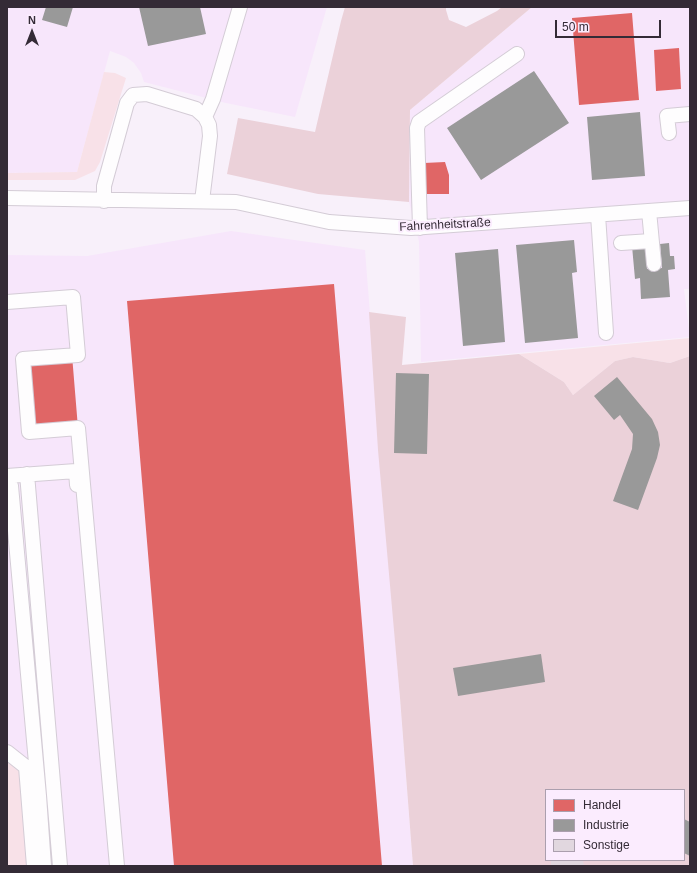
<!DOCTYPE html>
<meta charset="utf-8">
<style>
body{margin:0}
#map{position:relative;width:697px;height:873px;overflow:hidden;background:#f8f0fa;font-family:Arial,sans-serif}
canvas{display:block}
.frame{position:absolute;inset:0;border:8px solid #342b36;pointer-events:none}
.legend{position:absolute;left:545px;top:789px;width:140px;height:72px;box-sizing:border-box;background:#fbecfe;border:1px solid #ab9fae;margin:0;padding:5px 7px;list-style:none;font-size:12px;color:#342b36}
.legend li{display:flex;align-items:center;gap:8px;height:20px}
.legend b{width:20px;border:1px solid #ab9fae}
.north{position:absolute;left:12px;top:12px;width:40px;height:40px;-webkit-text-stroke:3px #fbecfe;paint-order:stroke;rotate:0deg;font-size:11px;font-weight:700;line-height:16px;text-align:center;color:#342b36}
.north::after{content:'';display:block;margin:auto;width:14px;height:18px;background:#342b36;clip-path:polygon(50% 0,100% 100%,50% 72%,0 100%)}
.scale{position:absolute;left:555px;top:20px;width:106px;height:18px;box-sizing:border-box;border:2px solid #342b36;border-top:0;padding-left:5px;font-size:12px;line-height:14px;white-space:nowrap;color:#342b36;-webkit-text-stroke:3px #fbecfe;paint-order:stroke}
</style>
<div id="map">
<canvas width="697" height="873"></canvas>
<div class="frame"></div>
<ul class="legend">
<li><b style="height:11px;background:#e06666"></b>Handel</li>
<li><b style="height:11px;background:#999"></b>Industrie</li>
<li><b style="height:11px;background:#e1d7df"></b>Sonstige</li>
</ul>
<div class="north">N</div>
<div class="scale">50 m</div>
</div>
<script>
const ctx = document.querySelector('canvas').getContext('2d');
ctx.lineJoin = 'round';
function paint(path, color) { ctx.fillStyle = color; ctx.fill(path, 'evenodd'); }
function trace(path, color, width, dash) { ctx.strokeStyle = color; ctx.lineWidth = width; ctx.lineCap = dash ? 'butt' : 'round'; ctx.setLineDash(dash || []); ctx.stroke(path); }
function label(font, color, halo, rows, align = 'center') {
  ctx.font = font + ' Arial,sans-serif'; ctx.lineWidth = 4; ctx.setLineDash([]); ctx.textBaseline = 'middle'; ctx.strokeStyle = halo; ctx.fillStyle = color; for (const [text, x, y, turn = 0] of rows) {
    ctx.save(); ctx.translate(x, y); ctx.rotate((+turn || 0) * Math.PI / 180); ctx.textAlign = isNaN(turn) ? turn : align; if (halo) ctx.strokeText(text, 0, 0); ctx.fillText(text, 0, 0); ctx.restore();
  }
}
const built = new Path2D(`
 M7,7H327L295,117L226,103L144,82L141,73L134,63L126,57L110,51L77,172L7,173Z
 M532,7H690V289H684L690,337L421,362L419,242L409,202L410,110Z
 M231,231L365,250L413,866H7V255L87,256Z`);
const green = new Path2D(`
 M104,72L115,73L126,78L100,162L95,171L75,180H7V173L77,172Z
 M690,338V356L670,363L633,357L615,361L573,395L564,382L519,354Z
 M7,752L26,767L34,866H7Z`);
const forest = new Path2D(`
 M345,7H446V10L449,20L466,27L497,11L502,7H532L410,110L409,202L318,194L227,174L238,118L315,132L341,21Z
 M369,312L406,317L402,365L519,354L564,382L573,395L615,361L633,357L670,363L690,356V866H413L400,698L378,450ZM546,790H684V860H546Z`);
const shops = new Path2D(`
 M632,13L639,100L579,105L572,18Z
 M679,48L681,89L656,91L654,50Z
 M445,162L449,175V194H425L424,163Z
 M334,284L382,866H174L127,301Z
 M72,355L78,428L29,432L23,359Z`);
const industry = new Path2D(`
 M46,7H73L67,27L42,20Z
 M139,7H200L206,34L148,46Z
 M534,71L569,123L481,180L447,128Z
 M640,112L645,176L592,180L587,117Z
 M574,240L577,272L572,273L578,338L525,343L516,245Z
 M669,243L670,256H674L675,269L668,270L670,297L641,299L640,278L635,279L632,246L645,245L647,269L662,268L660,244Z
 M498,249L505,342L463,346L455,253Z
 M396,373L429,374L427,454L394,453Z
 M617,377L652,419L658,432L660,445L657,458L638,510L613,501L632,449L633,434L620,415L614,420L594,396Z
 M541,654L545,682L458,696L453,668Z
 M684,819L690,822V856L684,853Z`);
const building = new Path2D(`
 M551,860H583L584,866H551Z`);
const minor = new Path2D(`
 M205,117L213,99L240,7
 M669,133L667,116L690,114
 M7,198L236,202L329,222L411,228L690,208
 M104,201V186L127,103L133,95L147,94L196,109L205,117L209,125L210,136L202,201
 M649,211L654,264
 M598,215L606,333
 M420,228L417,128L419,122L517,54
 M621,243L651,241
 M7,302L73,297L78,355L23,359L29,432L78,428L117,866
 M27,474L60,866
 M7,476L76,471L77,485
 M7,477L11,486L39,796L44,866
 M7,752L26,767L34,866`);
const streetNames = [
 ["Fahrenheitstraße",445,225,-3]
];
paint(built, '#f7e6fb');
paint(green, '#f8e1e8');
paint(forest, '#ebd1d9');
paint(shops, '#e06666');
paint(industry, '#999');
paint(building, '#e1d7df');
trace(minor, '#d4ccd6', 16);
trace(minor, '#fefdfe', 14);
label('12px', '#342b36', '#fbecfe', streetNames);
</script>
